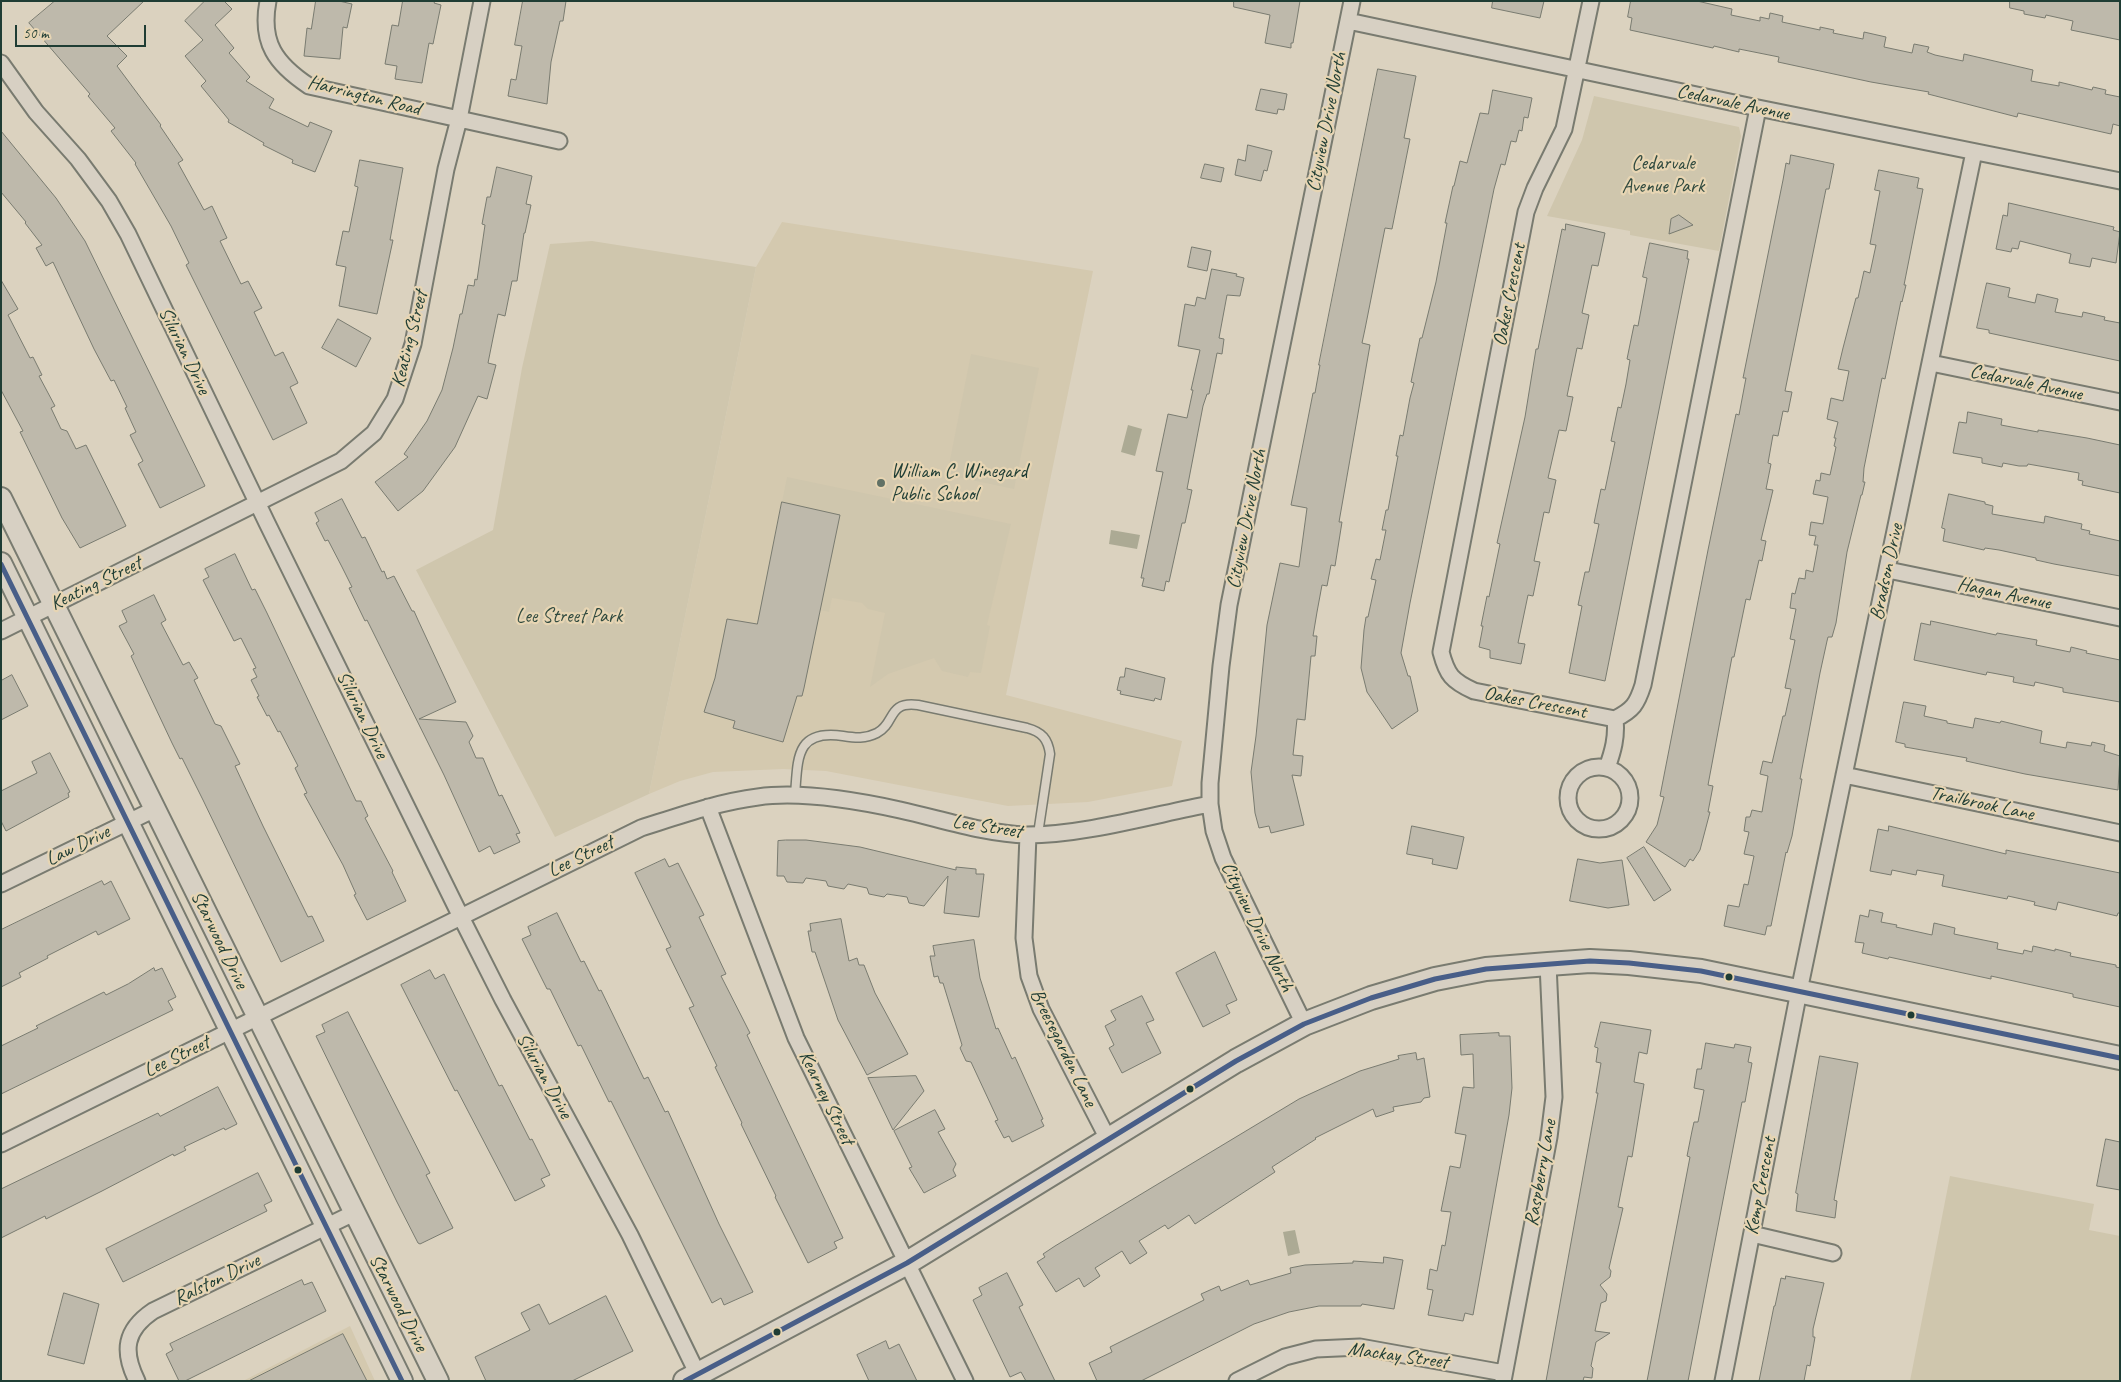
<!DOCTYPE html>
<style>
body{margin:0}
#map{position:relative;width:2121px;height:1382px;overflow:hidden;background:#dbd2bf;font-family:Caveat,sans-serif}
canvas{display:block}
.frame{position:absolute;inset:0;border:2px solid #1f3d34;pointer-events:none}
.scale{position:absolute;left:15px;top:25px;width:131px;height:22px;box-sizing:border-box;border:2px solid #1f3d34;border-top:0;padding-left:6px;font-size:15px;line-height:18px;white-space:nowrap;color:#1f3d34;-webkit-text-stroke:4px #e7d5b3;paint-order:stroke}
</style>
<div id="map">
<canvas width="2121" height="1382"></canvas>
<div class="frame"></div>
<div class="scale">50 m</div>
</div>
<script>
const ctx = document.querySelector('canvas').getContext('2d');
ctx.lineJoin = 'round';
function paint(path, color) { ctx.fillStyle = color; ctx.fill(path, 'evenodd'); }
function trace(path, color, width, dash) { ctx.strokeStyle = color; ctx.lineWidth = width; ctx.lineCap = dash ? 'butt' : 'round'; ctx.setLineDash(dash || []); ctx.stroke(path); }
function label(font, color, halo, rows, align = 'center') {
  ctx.font = font + ' Caveat,sans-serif'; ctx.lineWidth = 4.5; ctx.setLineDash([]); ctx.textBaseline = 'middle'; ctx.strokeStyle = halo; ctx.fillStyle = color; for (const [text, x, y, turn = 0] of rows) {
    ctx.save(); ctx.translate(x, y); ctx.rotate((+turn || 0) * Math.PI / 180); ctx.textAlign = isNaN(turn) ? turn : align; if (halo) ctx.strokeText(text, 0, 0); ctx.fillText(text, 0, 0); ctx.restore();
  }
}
const built = new Path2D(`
 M782,222L1093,271L1006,695L1182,741L1172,786L1088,802L1008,806L826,771L783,769L713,772L680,781L649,794L756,267Z
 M350,1326L375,1381H243Z`);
const green = new Path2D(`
 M1594,96L1739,127L1741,136L1719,251L1630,235V231L1547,216L1582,140Z
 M592,241L756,267L649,794L555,837L416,570L493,530L522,368L550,244Z
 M971,354L1039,368L1014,489L947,475Z
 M787,477L1011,524L987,625L990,626L981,673L970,672L968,677L942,671L934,658L888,674L870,687L885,613L868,609L862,603L832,598L829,612L820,610L840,515L782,502Z
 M1950,1176L2094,1204L2089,1230L2120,1236V1381H1910Z`);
const water = new Path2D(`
 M1128,425L1142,429L1135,456L1121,452Z
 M1111,530L1140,535L1137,549L1109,544Z
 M1295,1230L1300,1253L1288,1256L1283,1232Z`);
const building = new Path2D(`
 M55,1H144L107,36L127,56L117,66L161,125L160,126L183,160L178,163L204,210L212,206L227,238L220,241L241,284L248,281L262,308L254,312L265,335L275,356L283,352L298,383L290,387L307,423L273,440L186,265L189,263L171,226L135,164L136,163L111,131L115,128L88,96L90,94L29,23Z
 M205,1H224L232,9L215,25L234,48L229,53L250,77L246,81L274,99L269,108L308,127L310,122L332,131L315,172L292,163L293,160L263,145L264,143L228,122L229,120L201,86L206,81L185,56L203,40L185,21Z
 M316,1H339L352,4L347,28L343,27L340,59L304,56L307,28L311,29Z
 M403,1H435L434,3L441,5L433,44L429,43L422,83L395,79L397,66L385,64L392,25L398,26Z
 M523,1H566L563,21H560L551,62L547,104L508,96L511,79L516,80L522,46L515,45Z
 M1234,1H1300L1293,43H1291V48L1265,43L1270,15L1234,7Z
 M1493,1H1544L1540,18L1492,8Z
 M1631,1H1697L1732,9L1731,15L1760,21V17L1769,19L1770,13L1783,16L1782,22L1820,30V27L1834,30L1833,33L1863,39L1864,32L1886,37L1884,47L1912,53L1914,44L1929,47L1927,52L1935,55L1963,61L1964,54L2033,70L2031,81L2059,86V82L2092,90L2093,87L2106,90L2105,94L2120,97V126L2113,124L2111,134L2018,113L2017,117L1928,94L1929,92L1871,82L1778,62L1779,57L1739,49V52L1714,46L1713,48L1630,30L1632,18L1628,17Z
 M2010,1H2120V40L2071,30L2073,21L2046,15L2045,18L2024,14V11L2010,8Z
 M1378,69L1416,76L1404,138L1410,139L1392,229L1385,228L1365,329L1362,343L1370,345L1339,522H1342L1335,566L1331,565L1327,586L1322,585L1317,612L1313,636H1317L1315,656H1311L1305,720L1297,719L1293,755L1303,756L1301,776L1292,775L1304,825L1271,833L1269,826L1259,828L1255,813L1251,772L1256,736L1267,625L1280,563L1299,567L1307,508L1291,505L1313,393H1315L1320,365H1319Z
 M1261,89L1287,94L1284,110L1278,109L1277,114L1256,110Z
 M1493,90L1532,98L1528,118L1524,117L1522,131L1519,130L1516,142L1511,141L1505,165L1501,164L1494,189L1410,603L1401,653L1408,676H1410L1418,711L1392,729L1367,692L1361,668L1364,630L1366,617H1368L1376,580L1371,579L1376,559L1380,560L1386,530H1382L1386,510H1388L1398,456H1396L1400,435L1403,436L1410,398L1414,383L1411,382L1420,338H1422L1436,282L1447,223H1445L1453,186H1454L1460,161L1467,163L1480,113L1488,114Z
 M1,131L56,198L85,241L205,486L160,508L138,464L143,461L130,435L136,432L125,408L127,407L114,380L111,381L94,349L53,262L46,266L36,248L42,245L25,223L26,222L1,192Z
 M1248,145L1272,151L1267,171L1264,170L1261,181L1235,175L1238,159L1245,161Z
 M1791,155L1834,164L1829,189H1826L1785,391L1792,392L1788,412L1783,411L1778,436L1773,435L1768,463L1771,464L1766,489L1773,490L1761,540L1766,541L1762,561L1759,560L1750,600L1746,599L1734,657H1732L1708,785L1713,786L1708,812H1710L1700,850L1693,861L1690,859L1685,867L1646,842L1657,825L1664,797L1660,796L1708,550L1736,414L1739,415L1746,378H1743L1783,180L1786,163L1789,164Z
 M360,160L403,168L390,240H393L377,314L339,306L346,267L336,265L343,231L349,232L358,187L355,186Z
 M1205,164L1224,168L1221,182L1201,178Z
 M497,167L532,176L526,204L531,205L525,233H524L517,281H512L505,316L498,314L493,338L488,363L496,365L487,399L478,396L455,447L423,491L398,511L375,482L408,457L404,454L427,421L442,390L453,348L460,314H462L468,285L474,286L475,279L477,280L485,225L482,224L487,197H490Z
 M1879,170L1919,178L1917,188L1923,189L1904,285H1906L1902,302L1901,301L1885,379L1882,378L1864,468L1863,482H1865L1862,495H1861L1847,552L1836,623L1832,637H1828L1827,641L1820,673L1800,779H1802L1792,836L1787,853L1786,852L1771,926H1767L1765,935L1724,926L1728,905L1739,907L1744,884L1748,885L1754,856L1744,854L1749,832L1744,831L1746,817H1750L1752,810L1762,812L1768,776L1760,774L1763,761L1772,763L1783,716H1785L1791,689L1785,688L1795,640L1790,639L1796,609L1790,608L1792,593L1795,594L1799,578L1805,579L1806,570L1813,572L1818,545H1814L1816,536L1809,535L1811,522L1823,524L1828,497L1813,494L1816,480L1820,481L1821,473L1830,475L1836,447L1834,446L1836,438H1834L1838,422L1827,419L1831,398L1843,401L1849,371L1838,369L1843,348L1856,298H1858L1864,271L1870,273L1876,245L1870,244L1880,191L1875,190Z
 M2009,203L2114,227L2113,230L2120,232L2116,263L2092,258L2090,267L2069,263L2071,254L2020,241L2018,249L2012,248L2011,252L1996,249L2003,215L2007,216Z
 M1679,215L1693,225L1669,234L1671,219Z
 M1566,224L1605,233L1598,266L1592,265L1582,313L1589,315L1582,349L1577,348L1567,396L1573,397L1566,431L1559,430L1548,478L1556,480L1549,513L1544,512L1534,561L1540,562L1533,596L1528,595L1518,643L1525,644L1521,664L1490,658V650L1479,647L1483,626H1481L1487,596L1489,597L1500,544L1497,543L1525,417L1536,349H1538L1562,229L1565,230Z
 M1650,243L1688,251L1687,259H1689L1605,681L1569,673L1582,606L1578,605L1585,572H1589L1599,524L1594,523L1601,489L1605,490L1615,442L1611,441L1618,407L1621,408L1626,384L1630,360L1627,359L1634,325L1638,326L1647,278L1643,277Z
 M1192,247L1211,251L1207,271L1188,267Z
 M1212,269L1237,274L1236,276L1244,278L1240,296L1227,295L1219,338L1224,339L1222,354L1217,353L1209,394H1207L1203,406L1187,489L1192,490L1185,523H1182L1169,582L1166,581L1164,591L1142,586L1144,578H1141L1163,472L1156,471L1168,414L1187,418L1193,390H1191L1200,350L1178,346L1185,304L1195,306L1197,297L1205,299Z
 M1,280L18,309L8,315L30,358L33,357L42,375L39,376L55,406L51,408L61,429L67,431L76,449L86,445L126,526L80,548L62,518L20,432L23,431L1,390Z
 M1987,283L2010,288L2008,297L2035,303L2037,294L2058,299L2055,312L2082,317L2083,312L2105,317L2104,320L2120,323V361L1989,333V330L1977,328Z
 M338,319L371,338L356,367L322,348Z
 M1968,412L2002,419L2001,425L2038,432V430L2087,438L2120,445V493L2082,485L2083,481L2078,480L2079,473L2028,464L2027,466H2019L2003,463L2002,467L1982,463V458L1953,453L1959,422L1966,423Z
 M1949,494L1985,502V504L1993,506L1992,514L2044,523L2045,516L2058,519L2082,524L2081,529L2090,531L2089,534L2120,541V576L2054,564L2036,560V558L1999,550L1985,548L1984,550L1943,541L1945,529L1942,528Z
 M342,499L362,538L365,537L382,572L384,571L387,579L394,576L412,611H414L418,620L456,702L419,719L466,722L473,736L469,742L476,758H483L499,796L502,795L520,833L516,834L520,842L494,854L490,846L479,852L444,775L367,620L365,621L349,588L352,587L342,567L328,540L325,541L316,523L319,521L315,513Z
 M782,502L840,515L804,688L802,696H797L783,742L733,728L735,721L704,712L715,678L727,619L757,624Z
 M235,554L252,590L255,589L267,613L356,801H361L368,816L365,818L393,871L392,872L406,901L367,920L354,895L356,894L343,865L304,794L307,793L295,768L298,766L280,731L278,732L269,715L267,716L257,697L259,696L251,680L257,677L253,669L256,668L241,638L234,641L203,580L209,577L205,569Z
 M154,595L166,620L161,623L183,665L189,662L198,678L194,680L215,724L221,726L240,764L235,766L263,826L308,917L312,916L324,941L281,962L203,800L182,758L180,759L172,743L131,656L134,654L119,626L127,622L122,611Z
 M1931,621L1996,635L1997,633L2037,640L2036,645L2070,652L2071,647L2087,651L2086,653L2120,660V702L2063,692V688L2035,682L2034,686L2013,682L2014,677L1987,672L1986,675L1914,660L1921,623L1930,625Z
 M1126,668L1165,678L1161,700L1155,698L1154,701L1120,694L1121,691L1117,690L1120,677H1124Z
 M12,675L28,706L1,720V681Z
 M1904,702L1926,706L1924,716L1947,721V723L1973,728L1975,718L2000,723L2001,721L2042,731L2040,743L2066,748L2067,742L2091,746L2092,742L2105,745L2104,751L2120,756L2118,790L2025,774L1966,761L1967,758L1905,747V744L1896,742Z
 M50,753L70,792L68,793L69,797L6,831L1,821V791L37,773L32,762Z
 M1412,826L1464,837L1457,869L1432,864L1433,859L1407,854Z
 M1889,826L2006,854V850L2120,873V913H2118L2117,916L2058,902L2056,910L2034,905L2035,902L2008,896L2007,899L1942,886L1944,875L1917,870L1916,875L1892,870L1891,875L1870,871L1878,829L1888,831Z
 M786,840H806L860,847L956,870V867L976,869V874H984L979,917L944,913L948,876L924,906L909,903L907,897L887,894L884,897L869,894L867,888L848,884L844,889L828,886L826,881L806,878L803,883L787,882L784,876H777L778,841Z
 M1644,847L1671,890L1654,901L1627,858Z
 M665,859L669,867L678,863L704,915L699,917L726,974L721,976L750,1033L747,1035L843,1238L834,1242L837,1248L808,1263L775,1197L776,1196L741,1124L742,1123L715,1067L717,1066L689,1008L694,1006L666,949L671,947L635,873Z
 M1578,859L1600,863L1622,860L1629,905L1608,908L1570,901Z
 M102,881L104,885L111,881L130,919L98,935L96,931L47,956L48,958L19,973L21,977L1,987V930Z
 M1870,910L1883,913L1881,922L1897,925L1896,927L1932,935L1934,923L1955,928L1954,934L1998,943L1997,949L2023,954L2024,950L2032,952L2033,946L2055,951V949L2071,953L2070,956L2116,965V967L2120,968V1007L2073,997V994L1991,976V979L1889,957L1888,959L1862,953L1864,943L1855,942L1860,915L1868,917Z
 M557,913L581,962L584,961L599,991L601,990L644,1079L648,1077L665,1112L668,1111L719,1224L753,1292L724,1305L721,1298L712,1303L611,1101L609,1102L581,1045L578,1046L550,989H547L522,939L531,935L528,927Z
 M841,919L849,961L857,958L859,965H864L875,993L908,1054L867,1075L838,1020L815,952H812L808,931H811L810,924Z
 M974,940L980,978L996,1029L998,1028L1012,1059L1015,1057L1043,1119L1041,1120L1044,1126L1012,1142L1009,1136L1004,1138L995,1121L998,1120L971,1062L966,1061L960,1048L962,1045L943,983H940L938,976L934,977L930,956H935L933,946Z
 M1215,952L1237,1000L1226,1005L1230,1013L1203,1027L1176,973Z
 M154,968L155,971L162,968L176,997L168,1001L173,1010L1,1094V1046L38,1028L36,1026L104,992L106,995L128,984Z
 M430,970L435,979L444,974L499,1086L502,1085L530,1140L532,1139L550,1175L541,1179L545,1186L515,1201L457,1090L455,1091L401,985Z
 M1142,996L1154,1020L1146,1023L1161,1053L1122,1073L1109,1048L1114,1045L1105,1026L1116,1020L1111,1011Z
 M348,1012L430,1173L426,1175L453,1228L420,1244L418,1243L397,1202L316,1036L325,1032L322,1025Z
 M1601,1022L1651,1030L1647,1054L1639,1052L1634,1082L1644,1084L1632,1157L1628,1156L1618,1207L1623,1208L1609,1268L1611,1271L1610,1277L1600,1285L1607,1294L1606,1301L1601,1303L1595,1331L1610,1333L1596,1342L1591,1366L1593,1368L1592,1378L1584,1377L1583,1381H1546L1598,1093H1596L1601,1063L1596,1062L1598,1048L1595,1047Z
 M1499,1033V1036H1510L1512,1088L1509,1115L1473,1315L1465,1313L1463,1321L1428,1315L1433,1290L1427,1289L1430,1269L1437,1271L1442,1245L1445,1246L1451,1212L1441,1211L1450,1166L1460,1168L1466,1135L1455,1133L1463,1087L1474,1088L1473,1054L1461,1055L1460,1035Z
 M1706,1043L1734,1048L1735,1044L1751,1047L1748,1062L1752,1063L1745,1102H1742L1688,1381H1647L1690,1157L1687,1156L1692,1131L1694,1122H1698L1704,1090L1694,1088L1697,1069H1701Z
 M1416,1053L1417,1060L1424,1058L1430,1097L1424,1098L1421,1102L1393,1107L1394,1111L1376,1117L1373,1109L1315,1138L1316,1139L1272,1167L1275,1172L1195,1224L1189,1215L1168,1229L1165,1225L1139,1241L1147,1253L1130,1264L1122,1251L1095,1268L1100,1276L1084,1287L1079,1278L1056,1292L1037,1262L1045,1257L1043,1254L1055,1246L1299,1099L1360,1071L1399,1059L1398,1056Z
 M1820,1056L1858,1063L1834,1200L1837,1201L1835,1218L1796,1211L1798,1194L1796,1193Z
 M916,1076L924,1091L893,1130L868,1078Z
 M218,1087L237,1124L225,1130L224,1128L184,1147L186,1150L174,1156L173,1154L102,1191L46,1219L45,1216L1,1238V1189L158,1113L160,1116Z
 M935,1110L945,1129L938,1132L956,1164L953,1170L956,1176L924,1193L909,1168L912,1167L894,1131Z
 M2106,1139L2120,1142V1190L2097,1186Z
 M258,1173L272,1201L264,1205L267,1211L123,1282L106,1249Z
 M1384,1257L1403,1260L1394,1309L1362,1304L1361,1306H1319L1289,1312L1254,1324L1141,1381H1097L1089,1363L1112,1352L1110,1347L1204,1300L1201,1294L1219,1286L1221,1291L1248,1280L1250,1285L1291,1273L1290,1268L1305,1265L1353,1263V1261L1383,1263Z
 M1007,1273L1023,1305L1019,1307L1055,1381H1026L1021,1372L1010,1377L973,1300L982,1295L979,1288Z
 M1786,1276L1824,1283L1813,1329V1337H1815L1810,1366L1807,1365L1804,1381H1759L1774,1306H1775L1781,1278L1785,1279Z
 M302,1280L304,1285L312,1282L326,1311L185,1381H179L166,1354L173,1350L170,1344Z
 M64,1293L99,1304L84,1364L48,1355Z
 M606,1296L633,1351L572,1381H486L475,1357L530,1330L521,1313L539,1304L549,1324Z
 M343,1334L367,1381H249Z
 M886,1341L889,1349L899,1344L917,1381H869L857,1355Z`);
const service = new Path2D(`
 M795,795C798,759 795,729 843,736C856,738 865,739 877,733C896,723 887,701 918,705L1027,728C1042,732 1048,739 1050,754L1038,834`);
const minor = new Path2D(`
 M268,1C260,43 276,64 309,86L559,141
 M1591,1L1564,129L1535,188L1526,212L1441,652C1447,675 1452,681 1474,691L1615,719C1633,710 1637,704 1643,685L1758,108
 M1348,21L1758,108L2120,181
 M1,63L36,112L78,159L109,201L128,234L267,523L461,917L503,1000L630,1235L701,1381
 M1931,363L2120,402
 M1888,570L2120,618
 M1,631L341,461L374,433L395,399L413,344L446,169L459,119L482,1
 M1568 798a31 31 0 1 1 62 0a31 31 0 1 1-62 0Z
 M1607,768C1613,751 1617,737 1615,719
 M1844,775L2120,833
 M708,807L796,1038L965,1381
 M1028,835L1024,938L1029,976L1041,1009L1108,1139
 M1,884L155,809
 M1304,1024L1223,858L1214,831L1210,804V783L1221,666L1229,605L1352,1
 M1,1144L641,828C679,816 718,802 758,797C799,791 859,801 900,810C941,819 985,834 1027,835C1083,835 1153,815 1210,804
 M1752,1234L1833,1253
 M137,1381C122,1351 125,1330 153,1311L354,1213
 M1237,1381L1285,1357L1316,1349L1360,1347L1504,1373
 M1503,1381L1549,1137L1554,1097L1548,964
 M1723,1381L1799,991L1974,152`);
const tertiary = new Path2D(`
 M1,498L438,1381
 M1,563L402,1381`);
const secondary = new Path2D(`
 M685,1381L907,1263L1236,1061L1304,1024L1371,998L1435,979L1486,969L1548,964L1590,961L1629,963L1701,971L2120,1058`);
const bus1 = new Path2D(`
 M1,564L402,1381
 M685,1381L907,1263L1236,1061L1304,1024L1371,998L1435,979L1486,969L1590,961L1629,963L1701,971L2120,1058`);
const markers = [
 [881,483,5,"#617165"],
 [1729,977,4.5,"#1f3d34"],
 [1911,1015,4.5,"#1f3d34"],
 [1190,1089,4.5,"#1f3d34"],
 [298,1170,4.5,"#1f3d34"],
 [777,1332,4.5,"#1f3d34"]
];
const streetNames = [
 ["Harrington Road",364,96,14],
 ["Cedarvale Avenue",1733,103,12],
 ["Cityview Drive North",1327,122,-79],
 ["Oakes Crescent",1510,295,-79],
 ["Keating Street",410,339,-76],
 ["Silurian Drive",184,351,64],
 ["Cedarvale Avenue",2026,383,12],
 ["Cityview Drive North",1247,519,-79],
 ["Bradson Drive",1887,572,-78],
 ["Keating Street",96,584,-26],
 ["Hagan Avenue",2004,594,12],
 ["Oakes Crescent",1535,703,11],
 ["Silurian Drive",362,715,64],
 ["Trailbrook Lane",1982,804,12],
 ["Lee Street",987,827,9],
 ["Law Drive",78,846,-26],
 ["Lee Street",581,857,-26],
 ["Cityview Drive North",1257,927,64],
 ["Starwood Drive",219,940,64],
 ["Breesegarden Lane",1063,1048,64],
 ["Lee Street",177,1057,-26],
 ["Silurian Drive",544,1076,61],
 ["Kearney Street",826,1098,64],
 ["Raspberry Lane",1541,1173,-80],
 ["Kemp Crescent",1761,1186,-79],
 ["Ralston Drive",217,1280,-26],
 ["Starwood Drive",398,1303,63],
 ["Mackay Street",1398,1356,8]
];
const parkNames = [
 ["Cedarvale",1663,164],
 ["Avenue Park",1663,187],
 ["Lee Street Park",569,617]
];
const poiNames = [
 ["William C. Winegard",891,472],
 ["Public School",891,495]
];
paint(built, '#d4c9af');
paint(green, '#cfc6ad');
paint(water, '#acaa94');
paint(building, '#beb9ab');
trace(building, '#797b70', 1);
trace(service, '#797b70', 11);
trace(minor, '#797b70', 19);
trace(tertiary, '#797b70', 24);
trace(secondary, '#797b70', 26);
trace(service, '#d7d0c3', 8);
trace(minor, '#d7d0c3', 15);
trace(tertiary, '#d7d0c3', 20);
trace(secondary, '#d7d0c3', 22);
trace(bus1, '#485e88', 5);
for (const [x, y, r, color] of markers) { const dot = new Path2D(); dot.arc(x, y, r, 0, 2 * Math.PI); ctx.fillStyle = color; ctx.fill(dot); trace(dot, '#e7d5b3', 2); }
label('20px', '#1f3d34', '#e7d5b3', streetNames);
label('20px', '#304a3f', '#e7d5b3', parkNames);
label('20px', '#1f3d34', '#e7d5b3', poiNames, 'left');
</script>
